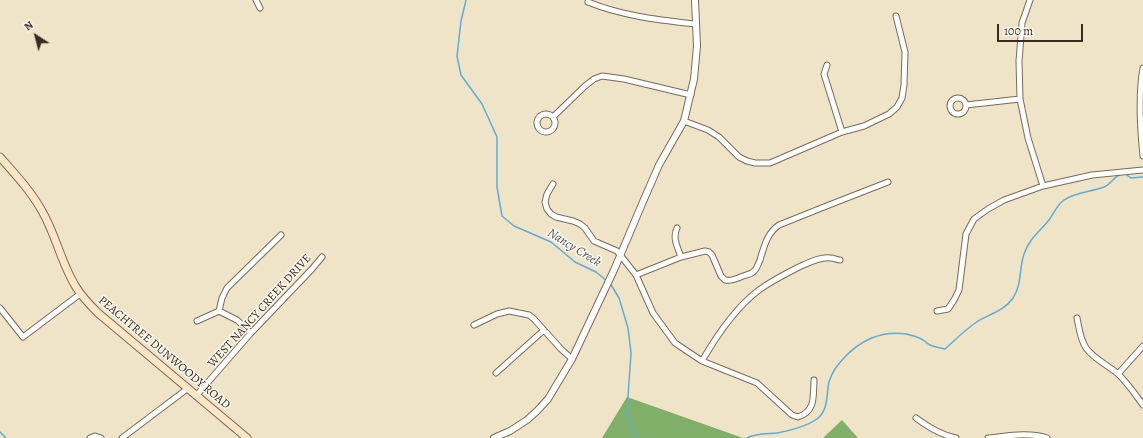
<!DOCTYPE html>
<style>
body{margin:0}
#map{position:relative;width:1143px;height:438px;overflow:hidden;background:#efe4c7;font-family:Alegreya,serif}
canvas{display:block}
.north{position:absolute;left:16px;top:16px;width:40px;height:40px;-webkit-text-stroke:3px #fbf7ec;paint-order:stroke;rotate:324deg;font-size:11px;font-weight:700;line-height:16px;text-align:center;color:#3b2a1e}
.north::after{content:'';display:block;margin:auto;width:14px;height:18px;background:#3b2a1e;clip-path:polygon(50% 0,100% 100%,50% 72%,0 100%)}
.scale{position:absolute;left:997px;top:24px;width:86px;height:18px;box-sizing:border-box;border:2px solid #3b2a1e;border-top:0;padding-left:5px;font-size:12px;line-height:14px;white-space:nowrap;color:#3b2a1e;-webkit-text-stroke:3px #fbf7ec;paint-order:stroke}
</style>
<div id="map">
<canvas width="1143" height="438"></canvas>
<div class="north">N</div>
<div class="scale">100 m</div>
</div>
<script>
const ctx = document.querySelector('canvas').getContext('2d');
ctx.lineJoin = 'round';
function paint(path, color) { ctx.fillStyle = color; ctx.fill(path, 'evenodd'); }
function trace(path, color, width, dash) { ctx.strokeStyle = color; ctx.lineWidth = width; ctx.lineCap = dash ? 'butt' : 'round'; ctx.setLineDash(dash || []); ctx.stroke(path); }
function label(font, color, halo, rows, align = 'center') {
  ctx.font = font + ' Alegreya,serif'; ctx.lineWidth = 3; ctx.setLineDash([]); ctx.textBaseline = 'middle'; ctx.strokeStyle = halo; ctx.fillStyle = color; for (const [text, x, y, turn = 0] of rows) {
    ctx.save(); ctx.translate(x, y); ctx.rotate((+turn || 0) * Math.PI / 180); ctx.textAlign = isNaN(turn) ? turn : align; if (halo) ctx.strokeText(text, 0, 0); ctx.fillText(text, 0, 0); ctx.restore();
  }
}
const forest = new Path2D(`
 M627,397L743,438H602Z
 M842,420L858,438H823Z`);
const stream = new Path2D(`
 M466,0L461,21L457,56L461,75L482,104L497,137V187L502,216L514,226L551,242L575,262L596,272L607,281
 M1124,173L1131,178L1143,177
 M610,283L619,298L628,328L631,353L627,411L636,438
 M0,432L6,438
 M747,438C757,433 766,434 777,433C789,431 807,426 817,419C829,410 826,394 829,382C832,372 836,367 843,359C859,341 881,330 906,334C911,335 918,337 923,340C926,342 928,344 930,345C935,347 940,348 945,349C956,339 966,329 978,321C990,314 1005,310 1013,298C1022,285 1019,268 1024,254C1029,239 1040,231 1049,220C1054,213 1057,205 1064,200C1076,192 1091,192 1104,187C1111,184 1114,177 1121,174`);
const minor = new Path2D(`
 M256,0L260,8
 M1030,0L1022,23L1019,61L1020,99L1028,138L1043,186
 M588,2C622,16 660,20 695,24
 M827,65L824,74L842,132
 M1143,68C1138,96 1140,127 1143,156
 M950 106a8 8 0 1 1 16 0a8 8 0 1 1-16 0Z
 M966,105L1020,99
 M537 123a9 9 0 1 1 18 0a9 9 0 1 1-18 0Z
 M553,117L585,86L594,79L602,76L624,79L691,95
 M684,121L708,130L719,137L739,157L747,161L755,163H770L842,132L864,126L889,114L897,107L902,98L904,85L905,52L896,16
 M553,184L547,194L545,202L547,209L551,214L556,217L573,221L580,224L585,228L594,241L617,251L636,275L653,313L675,343L702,361L757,383L792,415L798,417C816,411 813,396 814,380
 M677,228C672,238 678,248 681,257
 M636,275L681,257L705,251L709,252L712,255L721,276L725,280C732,281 736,279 743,276C746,275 752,274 754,271C757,269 758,264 760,260C764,247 767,233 779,225L829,205L888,182
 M0,308L23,337L80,294
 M219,311L222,298L227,288L281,235
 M219,311L237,320L251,333
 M937,311L948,309L954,300L959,290L966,234L974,219L988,209L1004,200L1043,186L1092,175L1143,170
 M1077,318C1079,328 1080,339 1086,348C1093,358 1107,365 1117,373C1127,382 1135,394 1143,405
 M197,321L219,311
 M474,325L497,314L509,311L529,315L534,319L561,349L572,359
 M702,361C717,335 735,308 759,290C770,282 787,273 799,267C808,263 821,256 831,258C834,258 837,260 840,260
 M496,373L544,330
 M1118,374L1143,346
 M196,396L250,334L312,269L322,257
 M916,418C928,427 941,435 956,438
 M90,438L95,436L101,438
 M122,438L187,389
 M988,438C1008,436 1028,432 1047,438`);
const tertiary = new Path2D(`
 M494,438L510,431L527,420L537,411L548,399L572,359L614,270L642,204L659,165L684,121L694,79L697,46L695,0`);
const secondary = new Path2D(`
 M0,157C15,174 31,191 42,211C56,235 61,263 76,287C82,297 90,305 98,313L247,438`);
const streetNames = [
 ["WEST NANCY CREEK DRIVE",260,311,-48],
 ["PEACHTREE DUNWOODY ROAD",164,353,40]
];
const waterNames = [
 ["Nancy Creek",574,248,32]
];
paint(forest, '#7faf68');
trace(stream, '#5eacd7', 1.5);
trace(minor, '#7a6b59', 7);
trace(tertiary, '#7a6b59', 8);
trace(secondary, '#7a6b59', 9);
trace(minor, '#fff', 5);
trace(tertiary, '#fff', 6);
trace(secondary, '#fee5c5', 7);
label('12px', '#3b2a1e', '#fbf7ec', streetNames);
label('italic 13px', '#47585f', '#fbf7ec', waterNames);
</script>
